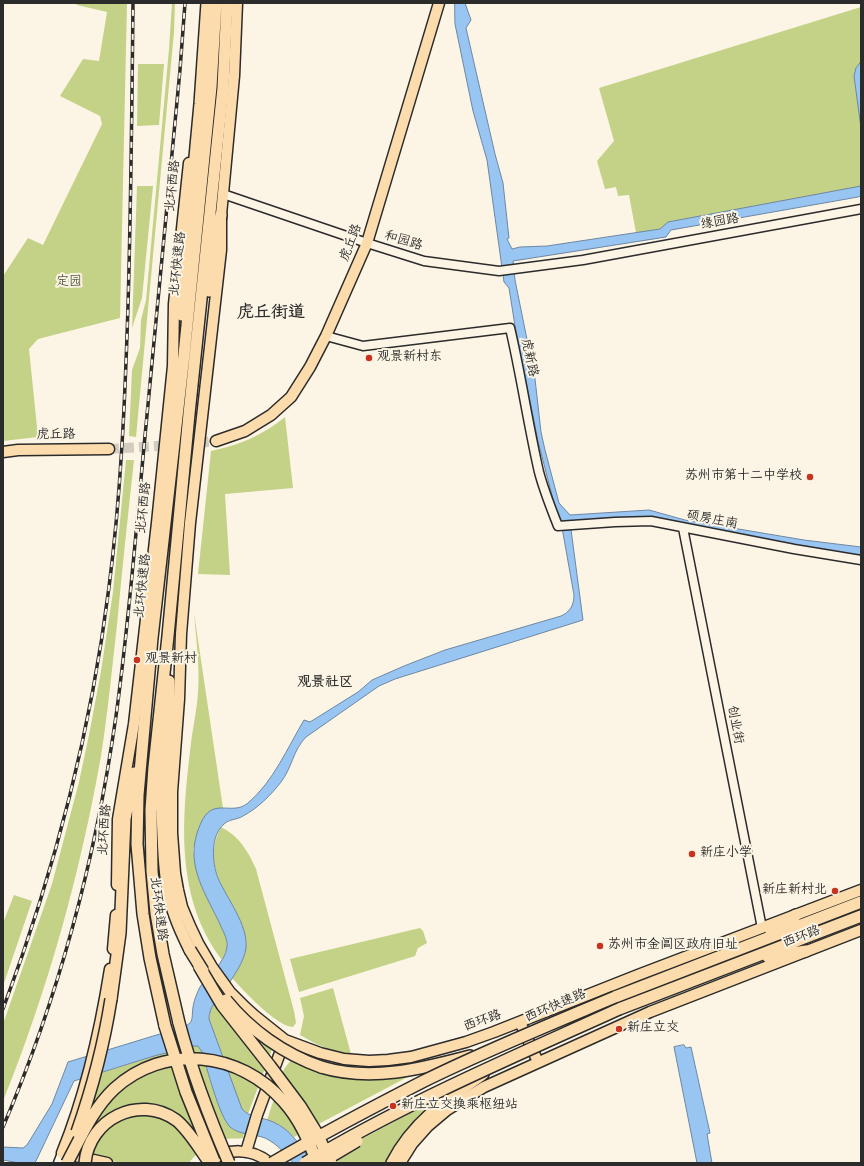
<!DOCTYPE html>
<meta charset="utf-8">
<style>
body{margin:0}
#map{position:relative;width:864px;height:1166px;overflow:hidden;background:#fcf5e5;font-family:"Gochi Hand",sans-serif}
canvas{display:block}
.frame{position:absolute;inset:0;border:4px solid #2b2b2b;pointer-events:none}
</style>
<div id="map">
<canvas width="864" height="1166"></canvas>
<div class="frame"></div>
</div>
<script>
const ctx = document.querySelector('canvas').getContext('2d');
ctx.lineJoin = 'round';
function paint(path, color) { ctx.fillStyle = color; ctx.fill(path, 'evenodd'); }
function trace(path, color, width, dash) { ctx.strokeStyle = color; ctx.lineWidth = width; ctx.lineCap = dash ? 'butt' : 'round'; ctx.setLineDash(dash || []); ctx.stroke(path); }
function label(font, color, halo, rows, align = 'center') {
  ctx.font = font + ' "Gochi Hand","LXGW WenKai TC",sans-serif'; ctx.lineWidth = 4; ctx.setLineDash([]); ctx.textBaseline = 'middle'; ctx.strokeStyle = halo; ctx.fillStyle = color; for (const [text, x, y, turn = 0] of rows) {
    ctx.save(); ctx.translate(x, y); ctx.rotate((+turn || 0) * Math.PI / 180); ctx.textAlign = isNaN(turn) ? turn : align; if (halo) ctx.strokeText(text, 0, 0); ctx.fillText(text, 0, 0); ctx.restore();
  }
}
const green = new Path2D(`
 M75,3H127L120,318L38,339L29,349L38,437L3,441V276L28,238L43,245L102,124L100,116L60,96L83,59L99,61L107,12L77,5Z
 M172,3H175L174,32L136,437L129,436L132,370L140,348L141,320L146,300L169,49Z
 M861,7V62L859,64L861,67V187L668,222L661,229L636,233L629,195L618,196L616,187L605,189L597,161L614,141L599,88Z
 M138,64H164L159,125L137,126Z
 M137,186H153L142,298L132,328Z
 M285,417L293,488L225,494L230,575L198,574L211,451C240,445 261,436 285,417Z
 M126,460H134C128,515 122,570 117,625C112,668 108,712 101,756C80,874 48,990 3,1101V1024L52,884L79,782L90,730L101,671L113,592Z
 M194,613L223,808H218L200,825L193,850L202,886L226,937L227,948L222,960C174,897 182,817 191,743C193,726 197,710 198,692C200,666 196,639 194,613Z
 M221,827C239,836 248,851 256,869L294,1011L296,1023L293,1027C277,1027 243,990 232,978C237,970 244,961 245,951C247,938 243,927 237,916C222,885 203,861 221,827Z
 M14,895L32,901L3,986V923Z
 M420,928L423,931L427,943L418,948L415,956L299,992L290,959Z
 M333,988L351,1054C332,1052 317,1045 300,1035L304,1016L300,998Z
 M219,997L273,1047L248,1114L242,1109L239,1103L209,1019L210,1009Z
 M194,1046H198L202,1052C207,1068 219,1119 232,1128C235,1130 240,1131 244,1132L243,1138C238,1139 232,1138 227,1139C213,1140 197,1152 189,1163H121L76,1152L98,1074L154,1056Z
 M292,1059L331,1071H419L294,1137L280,1125L267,1120L284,1069Z
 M433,1101L403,1135L386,1163H317Z`);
const water = new Path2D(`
 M455,3H465L471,20L466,28L495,154L503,183L509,238L507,239L512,249L520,247L547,246L660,229L668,222L861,186V196L858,197L671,230L666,237L513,261L515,280L535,379L541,432L545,450L559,503L570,515L649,510L685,520L804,540L861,547V557L831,553L649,518L570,522L583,620L395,679L379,686L306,737C293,750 292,768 281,782C271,795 258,808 243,816C237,820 229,819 224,824C210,836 212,863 218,878C227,899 248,924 246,948C244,963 232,978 224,991C217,1000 209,1007 209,1019L242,1109C250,1118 263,1117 273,1122C291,1129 302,1148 312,1163H293C286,1154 276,1143 265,1138C255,1134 239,1135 230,1127C219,1116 207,1068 202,1052L198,1046H194L154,1056L74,1081L36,1161L34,1163H19L3,1160V1147L23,1148L27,1145L52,1104L68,1062L186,1026L191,1022C193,1017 192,1012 193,1007C194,1000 197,993 200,987C208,975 225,963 227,947C228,938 222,930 219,922C203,889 184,862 200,825C212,795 231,817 248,803C273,782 288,747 304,720L310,722L358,692L372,680L404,666L445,650L561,616C570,612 574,605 574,595L561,522L557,515L538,441L515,326L509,288L504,282L487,160L473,111L455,24Z
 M861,62V128L854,76L856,68Z
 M684,1045L686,1048L691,1047L710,1133L707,1134L712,1163H697L675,1052L674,1047Z`);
const majorTunnel = new Path2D(`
 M109,449L190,444L216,441`);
const minor = new Path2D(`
 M223,194L367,243L424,261L499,271L583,260L861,209
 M326,336L363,346L510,328C521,375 528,424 539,472C544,491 551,508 558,526L615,522L651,521L794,549L861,560
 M683,528L762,928
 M58,1163L62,1153`);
const major = new Path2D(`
 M237,3L234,76L221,215V250L190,523L181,634L179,699L172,792V833L175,873L178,890L182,907L190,926L198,943L212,967L230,992L245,1007L255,1016L285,1040L320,1053L344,1059L369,1061L388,1060L411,1057L466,1042L494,1032L638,975L861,890
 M216,441L245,431L271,415L291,397L310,367L326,336L367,243L439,3
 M3,452L18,450L109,449
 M117,885L118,819L134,724L157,523L173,366L174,304L189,163
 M113,949L116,915
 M520,1022L538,1062
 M246,1152L257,1115L284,1042
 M107,1163L62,1153C86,1094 100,1032 110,969
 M208,1163C226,1147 252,1148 270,1163
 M400,1163L412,1144L428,1126L447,1110L484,1087L650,1012L861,930`);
const highway = new Path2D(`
 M209,291L215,249L221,215
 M182,315V295L200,104L207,3
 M169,681C170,721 164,760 162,800C162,818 163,836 164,854C165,869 166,885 170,899C174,917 182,934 190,950
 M771,931L796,915
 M768,957L806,951
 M615,997L861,902
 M111,999L120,933L125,819L134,773
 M619,1009L861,916
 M179,1023L163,954L156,913L152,871L151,810L154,767L168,636L189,414L223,88L227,3
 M165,1026L150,958L143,914L137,844L138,795L152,638L184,355L211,87L216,3
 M321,1067C371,1082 421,1069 470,1056
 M392,1163C412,1123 447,1099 483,1074`);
const rail = new Path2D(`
 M3,1009C54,873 91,731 109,587C121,494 125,400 128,306C131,205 132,104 133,3
 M3,1127C59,996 96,857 116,716C129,623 136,530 145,436C156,314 169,192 180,70L185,3`);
const highwayBridge = new Path2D(`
 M190,950L203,971
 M199,966L222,1005L270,1066L300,1106L316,1132L331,1163
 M226,1000C250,1030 284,1054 321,1067
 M179,1023C192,1071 209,1117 229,1163
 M165,1026L186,1092L214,1161
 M77,1132C92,1089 104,1044 111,999
 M325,1160L357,1141
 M67,1163C81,1137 93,1109 114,1089C164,1043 240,1051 284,1102C300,1120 309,1141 317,1163
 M85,1163C89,1119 139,1094 176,1120C189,1130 200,1150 210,1163
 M272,1163C322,1134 373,1107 424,1081C487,1050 551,1024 615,997
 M305,1163C405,1103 513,1057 619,1009`);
const markers = [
 [369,358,4,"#c8321e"],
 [810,477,4,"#c8321e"],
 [137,660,4,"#c8321e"],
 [692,854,4,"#c8321e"],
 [835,891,4,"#c8321e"],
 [600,946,4,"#c8321e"],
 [619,1029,4,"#c8321e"],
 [393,1106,4,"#c8321e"]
];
const streetNames = [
 ["北环西路",174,186,-84],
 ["缘园路",720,223,-10],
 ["和园路",403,242,17],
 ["虎丘路",352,243,-69],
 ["北环快速路",179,264,-84],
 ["虎新路",528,358,78],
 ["虎丘路",56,436,-1],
 ["北环西路",145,508,-84],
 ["硕房庄南",712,521,11],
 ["北环快速路",144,586,-84],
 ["创业街",734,725,79],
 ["北环西路",106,830,-86],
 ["北环快速路",157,909,83],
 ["西环路",802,938,-21],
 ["西环快速路",556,1007,-23],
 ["西环路",483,1022,-20]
];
const parkNames = [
 ["定园",69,283]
];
const poiNames = [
 ["观景新村东",377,358],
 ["苏州市第十二中学校",802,477,"right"],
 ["观景新村",145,660],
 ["新庄小学",700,854],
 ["新庄新村北",827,891,"right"],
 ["苏州市金阊区政府旧址",608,946],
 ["新庄立交",627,1029],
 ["新庄立交换乘枢纽站",401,1106]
];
const neighbourhoodNames = [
 ["观景社区",325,684]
];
const districtNames = [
 ["虎丘街道",271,314]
];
paint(green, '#c3d286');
paint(water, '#99c5f2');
trace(water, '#6d87a2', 1);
trace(majorTunnel, '#d2cdc0', 10, [10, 5]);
trace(minor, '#2b2b2b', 11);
trace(major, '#2b2b2b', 13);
trace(highway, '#2b2b2b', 14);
trace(minor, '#fcf5e5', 8);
trace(major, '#fcdcac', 10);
trace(highway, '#fcdcac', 11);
trace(rail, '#2b2b2b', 3.5);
trace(rail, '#fcf5e5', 2, [6]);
trace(highwayBridge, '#2b2b2b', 14, []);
trace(highwayBridge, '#fcdcac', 11);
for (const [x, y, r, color] of markers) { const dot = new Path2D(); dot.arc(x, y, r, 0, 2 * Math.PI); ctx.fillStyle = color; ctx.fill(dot); trace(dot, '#fcf5e5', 1.5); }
label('13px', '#2b2b2b', '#fcf5e5', streetNames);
label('13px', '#515542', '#fcf5e5', parkNames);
label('13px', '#2b2b2b', '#fcf5e5', poiNames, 'left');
label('bold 14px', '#2b2b2b', '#fcf5e5', neighbourhoodNames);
label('bold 17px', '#2b2b2b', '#fcf5e5', districtNames);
</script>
